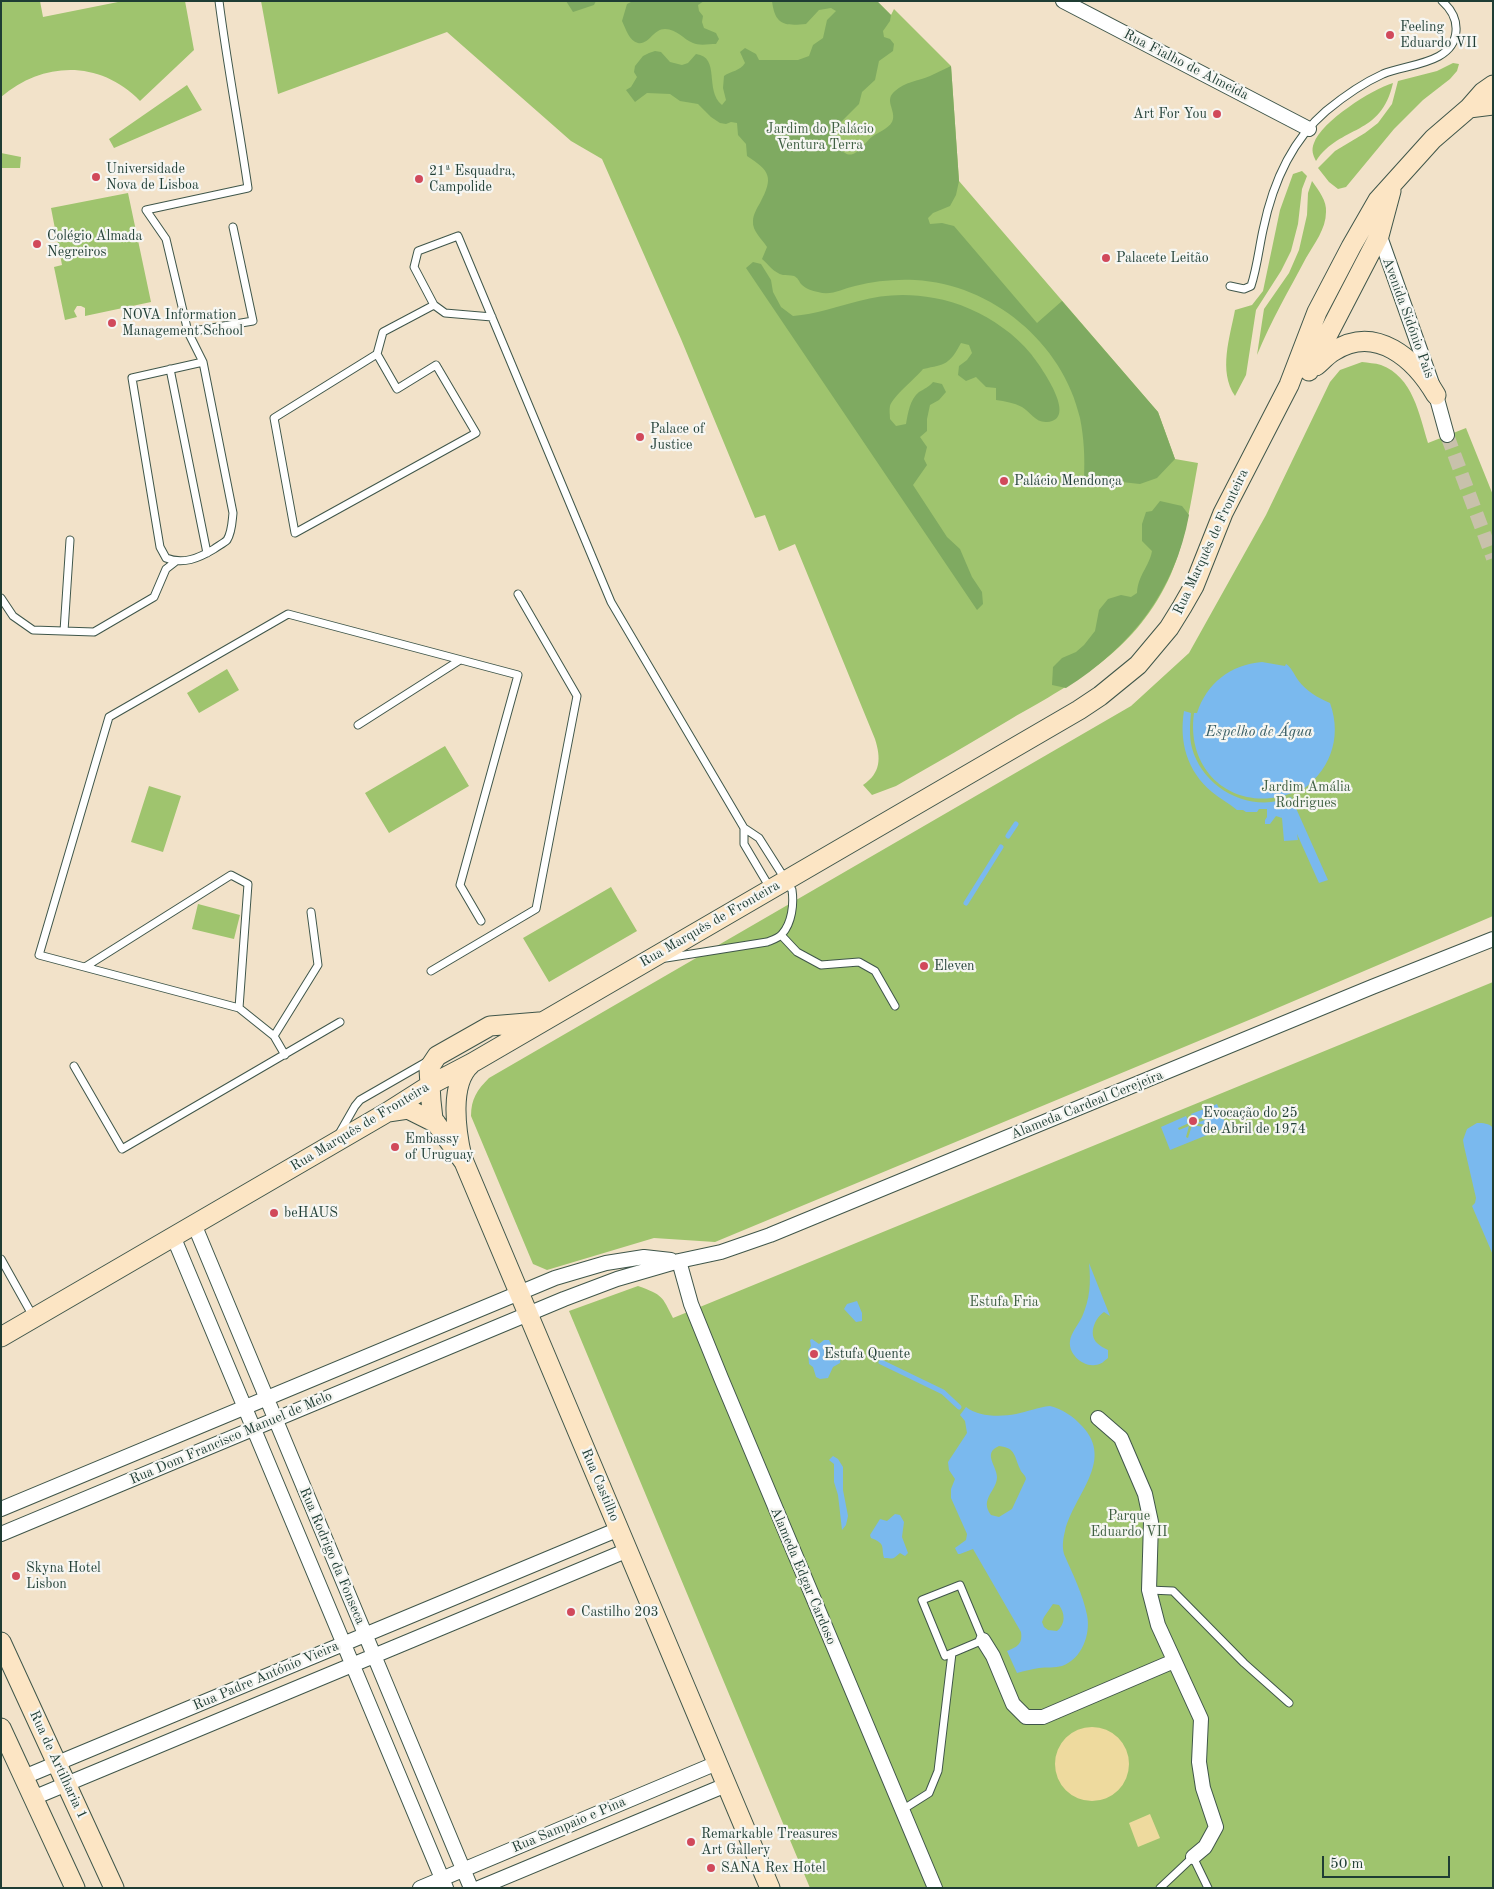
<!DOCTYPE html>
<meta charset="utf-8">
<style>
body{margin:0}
#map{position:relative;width:1494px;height:1889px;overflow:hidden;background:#f2e2c9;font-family:"Old Standard TT",serif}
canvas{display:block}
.frame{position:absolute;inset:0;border:2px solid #1f3d34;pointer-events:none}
.scale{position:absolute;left:1322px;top:1856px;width:128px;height:22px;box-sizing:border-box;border:2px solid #1f3d34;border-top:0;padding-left:6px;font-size:15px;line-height:18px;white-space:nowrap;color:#1f3d34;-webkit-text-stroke:4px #f6f6f2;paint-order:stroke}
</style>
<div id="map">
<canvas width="1494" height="1889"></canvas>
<div class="frame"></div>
<div class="scale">50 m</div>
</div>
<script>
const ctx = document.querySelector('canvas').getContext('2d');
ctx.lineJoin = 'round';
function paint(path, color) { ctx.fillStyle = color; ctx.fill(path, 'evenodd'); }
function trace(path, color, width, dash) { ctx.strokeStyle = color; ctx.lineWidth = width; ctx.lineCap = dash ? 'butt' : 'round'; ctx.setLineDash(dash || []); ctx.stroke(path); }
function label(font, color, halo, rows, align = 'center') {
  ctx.font = font + ' "Old Standard TT",serif'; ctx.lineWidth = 4.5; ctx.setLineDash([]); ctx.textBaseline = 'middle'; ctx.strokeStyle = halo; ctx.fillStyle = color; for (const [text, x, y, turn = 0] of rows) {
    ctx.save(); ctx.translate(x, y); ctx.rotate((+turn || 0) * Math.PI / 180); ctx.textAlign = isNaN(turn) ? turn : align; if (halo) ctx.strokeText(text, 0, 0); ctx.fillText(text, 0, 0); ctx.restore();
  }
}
const green = new Path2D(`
 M1,1H40L43,17L123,1H185L194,50L140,101C100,60 44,61 1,97Z
 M261,1H877L891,15L894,9L951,66L959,181L1158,412L1175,459L1198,463C1191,501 1186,539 1171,574C1137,650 1079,680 1011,719C973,742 934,764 896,786L872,795L863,785C881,773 881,758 875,739L795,544L779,551L765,515L755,518L681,339L602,159L571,141L447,32L278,94Z
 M1453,63L1459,64L1457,71L1450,79L1423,100L1394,129L1346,187L1338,189L1329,182L1318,168L1335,151L1365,133L1378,123L1392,104L1398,81L1437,71Z
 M1393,83C1381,137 1341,124 1316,161C1313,155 1311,150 1314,143C1321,122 1372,89 1393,83Z
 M187,85L202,110L114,148L109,139Z
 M1,153L21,157L20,168H1Z
 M1302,171L1307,176L1302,189L1298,224L1291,251L1281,271L1256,310L1246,375L1235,396C1218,371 1230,337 1235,310L1252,305L1263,291L1280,210L1293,174Z
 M1312,181C1319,191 1327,201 1326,212C1326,229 1314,244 1306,258C1289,290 1271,321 1257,355L1264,309L1289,273L1299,250L1307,215L1308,193Z
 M128,193L151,302L85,316V308L81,306H77L74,311L77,317L65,320L54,267L62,265L51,208Z
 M1362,362C1368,363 1375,363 1381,365C1413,377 1419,414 1428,443L1466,428L1493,495V916L1261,1015L715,1242L654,1238L547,1270L533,1264L471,1116C471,1099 477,1090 489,1078L1131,706L1189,653L1266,515L1330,382L1340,370Z
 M227,669L239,690L199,713L187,693Z
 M445,746L469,786L389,833L365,793Z
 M149,786L181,796L163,852L131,842Z
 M611,887L637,931L549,982L523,938Z
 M198,904L240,915L234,939L192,929Z
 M1493,982V1888H810L569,1311L638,1286C663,1295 662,1296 673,1318Z`);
const forest = new Path2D(`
 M566,1H596L594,5L573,12Z
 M633,1H704L698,5L699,11L703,16L702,22L704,28L716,33L719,39L716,44C709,44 699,46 693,43C683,39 677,29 665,29C653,29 649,45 638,43C629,41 626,29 622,21L627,4Z
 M772,1H877L891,15L890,21L883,31L884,37L890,39L894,44L893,51L879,61L875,80L862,92L859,104L837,126C837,134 835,141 840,148C853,166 864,142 873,136C879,132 892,127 893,119C895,109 884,100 895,91C905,82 918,81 930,76C937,73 944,69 951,66L959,181L956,195L950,206L933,213L928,218L930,224L942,223L954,226L1037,323L1062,301L1158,412L1175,459L1157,478L1140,484L1084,478C1085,458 1084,438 1080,418C1063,343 992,284 915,280C895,279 874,281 855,286C842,289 831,296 818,292C812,291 806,289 801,284C799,281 798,278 794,276C790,275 786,275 783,275C774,273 768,264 762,259L767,247C762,239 752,231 753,221C753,215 757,208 760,203C774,177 770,171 747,156L746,144L738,135L737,123L731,122L726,124L720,123L711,117L698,104L680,101L670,94L647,93L635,102L626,90L631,87L637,77L634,72L635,66L643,56L649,53L655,51L661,52L670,62L682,65L688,63L696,54C721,57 704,90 722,105L726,100L723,88L724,76C731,71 740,71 745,63L740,52L745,48L756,54L759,60H798L809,56L813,45L823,38L827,20L836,11L831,8L819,10L806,24C784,26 775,25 772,1Z
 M753,262L761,264L771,280L773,292L781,307L793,316C816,314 836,307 859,301C883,294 909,293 934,298C958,302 983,313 1003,328C1013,335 1023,344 1031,354C1039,364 1080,420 1047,422C1036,423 1030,412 1022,407C1014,403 1005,401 996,400V388L986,387L976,377L966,381L958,375L959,366L967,360L972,353L969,345L961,343C949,365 946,364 923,369C915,379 893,396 890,406C889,410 890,415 890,419L896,426L906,424C908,413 910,399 919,392C924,389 929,387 933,382L942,384L946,392L939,400L930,405L927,419V431L920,437L927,447L924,459L927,465L913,485L947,537L960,549L972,577L982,592L983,604L977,610L746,268Z
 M1160,501L1182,506L1189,515C1175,591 1131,647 1066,688L1052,685L1053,667L1062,658L1076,652L1084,645L1095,631L1099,610L1108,599L1121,595L1131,597L1137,593C1138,575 1149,567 1152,551L1142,541V524L1146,512L1152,511Z`);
const sand = new Path2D(`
 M1055 1764a37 37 0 1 1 74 0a37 37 0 1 1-74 0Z
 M1150,1814L1160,1838L1138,1847L1129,1823Z`);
const water = new Path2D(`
 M1262,662L1285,666L1286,664C1291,667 1294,674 1298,680C1306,691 1318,698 1330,703C1343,739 1329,773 1298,793L1297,791C1240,816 1185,776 1194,713H1197C1207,683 1230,665 1262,662Z
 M1184,711L1191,713C1190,724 1189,736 1192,748C1203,789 1251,814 1291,797L1328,880L1319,883L1297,834L1298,840L1284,841L1282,818L1276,816L1270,824H1265V820L1267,817V809H1259L1257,812H1246L1243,810H1237C1229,803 1220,799 1212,792C1187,771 1179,742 1184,711Z
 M1217,1104L1227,1127L1170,1150L1161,1127L1186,1116L1189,1123L1178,1128L1179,1130L1189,1126L1186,1137L1188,1138L1192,1125L1209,1128V1126L1197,1123L1207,1119L1206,1116L1194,1121L1191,1114Z
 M1477,1123C1483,1123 1489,1123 1493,1128V1255L1472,1206L1475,1203L1476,1198L1464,1146L1463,1140L1467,1129Z
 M1089,1263L1110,1316L1104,1312C1095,1318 1088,1334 1097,1343C1100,1346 1104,1348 1108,1350V1358C1104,1361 1101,1365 1095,1365C1083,1367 1068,1354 1070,1341C1071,1333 1078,1325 1082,1317C1090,1299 1091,1283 1089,1263Z
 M857,1301L862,1313V1321L856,1322L844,1309L847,1304Z
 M812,1339L819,1344L824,1340H829L834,1350L841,1355L840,1363L833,1367L828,1378L820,1379L816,1377L813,1367L809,1364L808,1351L811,1346L810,1340Z
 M1050,1406C1062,1409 1073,1416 1082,1426C1115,1461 1074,1494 1065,1531C1063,1539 1062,1546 1064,1554C1072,1573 1083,1594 1087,1615C1091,1634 1082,1659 1062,1666C1055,1668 1047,1667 1039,1668C1032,1669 1024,1671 1017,1673L1007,1651C1017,1647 1023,1644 1021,1632L973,1549L960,1554H958L955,1548L966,1540L967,1534L951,1498V1489L955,1479L949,1470L948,1462L967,1433L965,1421L960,1415L966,1407C978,1417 1001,1417 1016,1414C1027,1412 1038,1407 1050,1406ZM999,1446C1016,1448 1014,1456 1020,1469C1022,1474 1025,1474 1026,1479L1012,1509L999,1517L991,1515C979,1499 997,1491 997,1477C997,1466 982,1453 999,1446ZM1053,1604L1059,1605C1065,1613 1066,1624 1057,1631L1048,1630L1044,1627L1042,1622L1044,1617Z
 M833,1456L838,1459L843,1467V1490L848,1516L846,1525L842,1530L838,1495L834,1482V1464L829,1460Z
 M895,1514L900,1515L904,1522L902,1537L908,1553L905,1556L900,1553C891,1561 894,1558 884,1558C881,1546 886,1544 871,1538L870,1535L880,1519L887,1521Z`);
const stream = new Path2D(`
 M1008,836L1016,824
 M966,903L1001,847
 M881,1362L943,1392L959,1407`);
const streetTunnel = new Path2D(`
 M1447,435L1493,558`);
const lane = new Path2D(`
 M219,1C227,64 239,126 248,188L146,210L166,239L188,332L253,321L233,227
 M1230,286L1244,289L1251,286C1257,268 1259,248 1263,230C1272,186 1291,141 1326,111C1343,97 1363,83 1383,74C1407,64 1454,64 1456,31C1457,18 1451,9 1442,1
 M492,317L445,313L434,305L414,267L418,251L458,236L611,602L744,828L759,838L792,890C794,904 792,923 782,934C779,938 772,940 767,942L666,958
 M188,332L203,362L233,513C232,522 232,532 227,540C224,543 218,546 214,549C199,558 183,565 166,558L160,547L132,378L203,362
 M377,354L274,418L295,533L476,433L436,365L397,389L377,354L383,332L434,305
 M170,369L207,553
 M1,598L13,616L33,630L94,632L154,597L166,569L175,562
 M64,631L70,540
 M358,725L460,660
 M744,828V844L770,888
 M781,935L797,952L821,965L859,962L875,971L895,1006
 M85,967L231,875L248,884L239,1008
 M431,971L536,909L577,696L518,594
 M274,1036L318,965L311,912
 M285,1055L274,1036L239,1008L39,955L109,717L288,614L518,675L460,885L481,921
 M74,1066L122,1149L340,1022
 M339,1134L355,1106L360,1100L428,1061
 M1,1259L34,1318
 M960,1585L983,1640L945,1656L922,1600Z
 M1149,1590L1173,1591L1244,1663L1289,1703
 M902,1810L929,1793L938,1771L952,1653
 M1160,1888L1193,1857L1208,1888`);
const street = new Path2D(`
 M1063,1L1309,129
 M1378,231L1436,395L1447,435
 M194,1224L471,1888
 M173,1236L446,1888
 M679,1261L691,1304L721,1378L935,1888
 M1098,1418L1121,1438L1145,1494L1151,1522L1149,1590L1158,1625L1201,1719L1199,1762L1203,1788L1216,1827L1205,1847L1193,1857
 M1,1509L555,1278L606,1263L644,1257L671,1260
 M1,1534L564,1299L617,1279L679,1261L721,1252L770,1235L1372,987L1493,939
 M983,1640L993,1656L1013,1704L1026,1717H1043L1174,1661
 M24,1777L619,1529
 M33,1798L628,1550
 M420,1888L717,1763
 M479,1888L726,1785`);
const secondary = new Path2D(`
 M1469,108L1493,105
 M1316,366C1322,361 1327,355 1334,351C1376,324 1415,359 1436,395
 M1309,371L1379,236L1391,191
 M539,1022L490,1026L437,1056L431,1065L429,1069L431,1101L433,1119L464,1162L770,1888
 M388,1112L408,1109L436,1123
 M462,1157C456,1131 449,1083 471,1064
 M1,1337L386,1113L430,1085L472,1063L1079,710L1100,696L1138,665L1169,628L1182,607L1194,586L1223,513L1289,385L1317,312L1351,247L1378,200L1433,139L1469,108L1483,92L1493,85
 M1,1642L114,1888
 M1,1728L75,1888`);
const markers = [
 [1390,35,5,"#d1495b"],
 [1217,114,5,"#d1495b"],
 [96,177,5,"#d1495b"],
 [419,179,5,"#d1495b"],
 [37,244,5,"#d1495b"],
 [1106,258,5,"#d1495b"],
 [112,323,5,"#d1495b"],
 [640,437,5,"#d1495b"],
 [1004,481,5,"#d1495b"],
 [924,966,5,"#d1495b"],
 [1193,1121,5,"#d1495b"],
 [395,1147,5,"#d1495b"],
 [274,1213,5,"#d1495b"],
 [814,1354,5,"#d1495b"],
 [16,1576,5,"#d1495b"],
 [571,1612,5,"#d1495b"],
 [691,1842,5,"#d1495b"],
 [711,1868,5,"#d1495b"]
];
const poiNames = [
 ["Feeling",1400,27],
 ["Eduardo VII",1400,43],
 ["Art For You",1207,114,"right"],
 ["Universidade",106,169],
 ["Nova de Lisboa",106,185],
 ["21ª Esquadra,",429,171],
 ["Campolide",429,187],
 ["Colégio Almada",47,236],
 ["Negreiros",47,252],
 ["Palacete Leitão",1116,258],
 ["NOVA Information",122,315],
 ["Management School",122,331],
 ["Palace of",650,429],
 ["Justice",650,445],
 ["Palácio Mendonça",1014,481],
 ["Eleven",934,966],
 ["Evocação do 25",1203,1113],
 ["de Abril de 1974",1203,1129],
 ["Embassy",405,1139],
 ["of Uruguay",405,1155],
 ["beHAUS",284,1213],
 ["Estufa Quente",824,1354],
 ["Skyna Hotel",26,1568],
 ["Lisbon",26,1584],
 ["Castilho 203",581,1612],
 ["Remarkable Treasures",701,1834],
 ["Art Gallery",701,1850],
 ["SANA Rex Hotel",721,1868]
];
const streetNames = [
 ["Rua Fialho de Almeida",1186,65,27],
 ["Avenida Sidónio Pais",1408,318,70],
 ["Rua Marquês de Fronteira",1211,542,-65],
 ["Rua Marquês de Fronteira",710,924,-30],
 ["Alameda Cardeal Cerejeira",1087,1105,-22],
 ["Rua Marquês de Fronteira",360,1127,-31],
 ["Rua Dom Francisco Manuel de Melo",231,1438,-23],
 ["Rua Castilho",600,1485,67],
 ["Rua Rodrigo da Fonseca",332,1556,67],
 ["Alameda Edgar Cardoso",803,1576,67],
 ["Rua Padre António Vieira",266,1676,-23],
 ["Rua de Artilharia 1",58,1765,65],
 ["Rua Sampaio e Pina",569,1825,-23]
];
const parkNames = [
 ["Jardim do Palácio",820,129],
 ["Ventura Terra",820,145],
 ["Jardim Amália",1306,787],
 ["Rodrigues",1306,803],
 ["Estufa Fria",1004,1302],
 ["Parque",1129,1516],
 ["Eduardo VII",1129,1532]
];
const waterNames = [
 ["Espelho de Água",1259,732]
];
paint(green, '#9fc46e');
paint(forest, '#7faa61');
paint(sand, '#eeda9e');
paint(water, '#7ab9ee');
trace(stream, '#7ab9ee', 5);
trace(streetTunnel, '#c8c1ab', 14, [14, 7]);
trace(lane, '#3f564a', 9);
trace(street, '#3f564a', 16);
trace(secondary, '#3f564a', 21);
trace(lane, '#fff', 7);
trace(street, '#fff', 14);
trace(secondary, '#fce5c4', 19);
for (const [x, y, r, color] of markers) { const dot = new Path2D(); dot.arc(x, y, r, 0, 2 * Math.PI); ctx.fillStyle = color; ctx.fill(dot); trace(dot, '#f6f6f2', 2); }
label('14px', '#1f3d34', '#f6f6f2', poiNames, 'left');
label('14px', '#1f3d34', '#f6f6f2', streetNames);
label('14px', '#3f5f42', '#f6f6f2', parkNames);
label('italic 15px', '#365c62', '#f6f6f2', waterNames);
</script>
